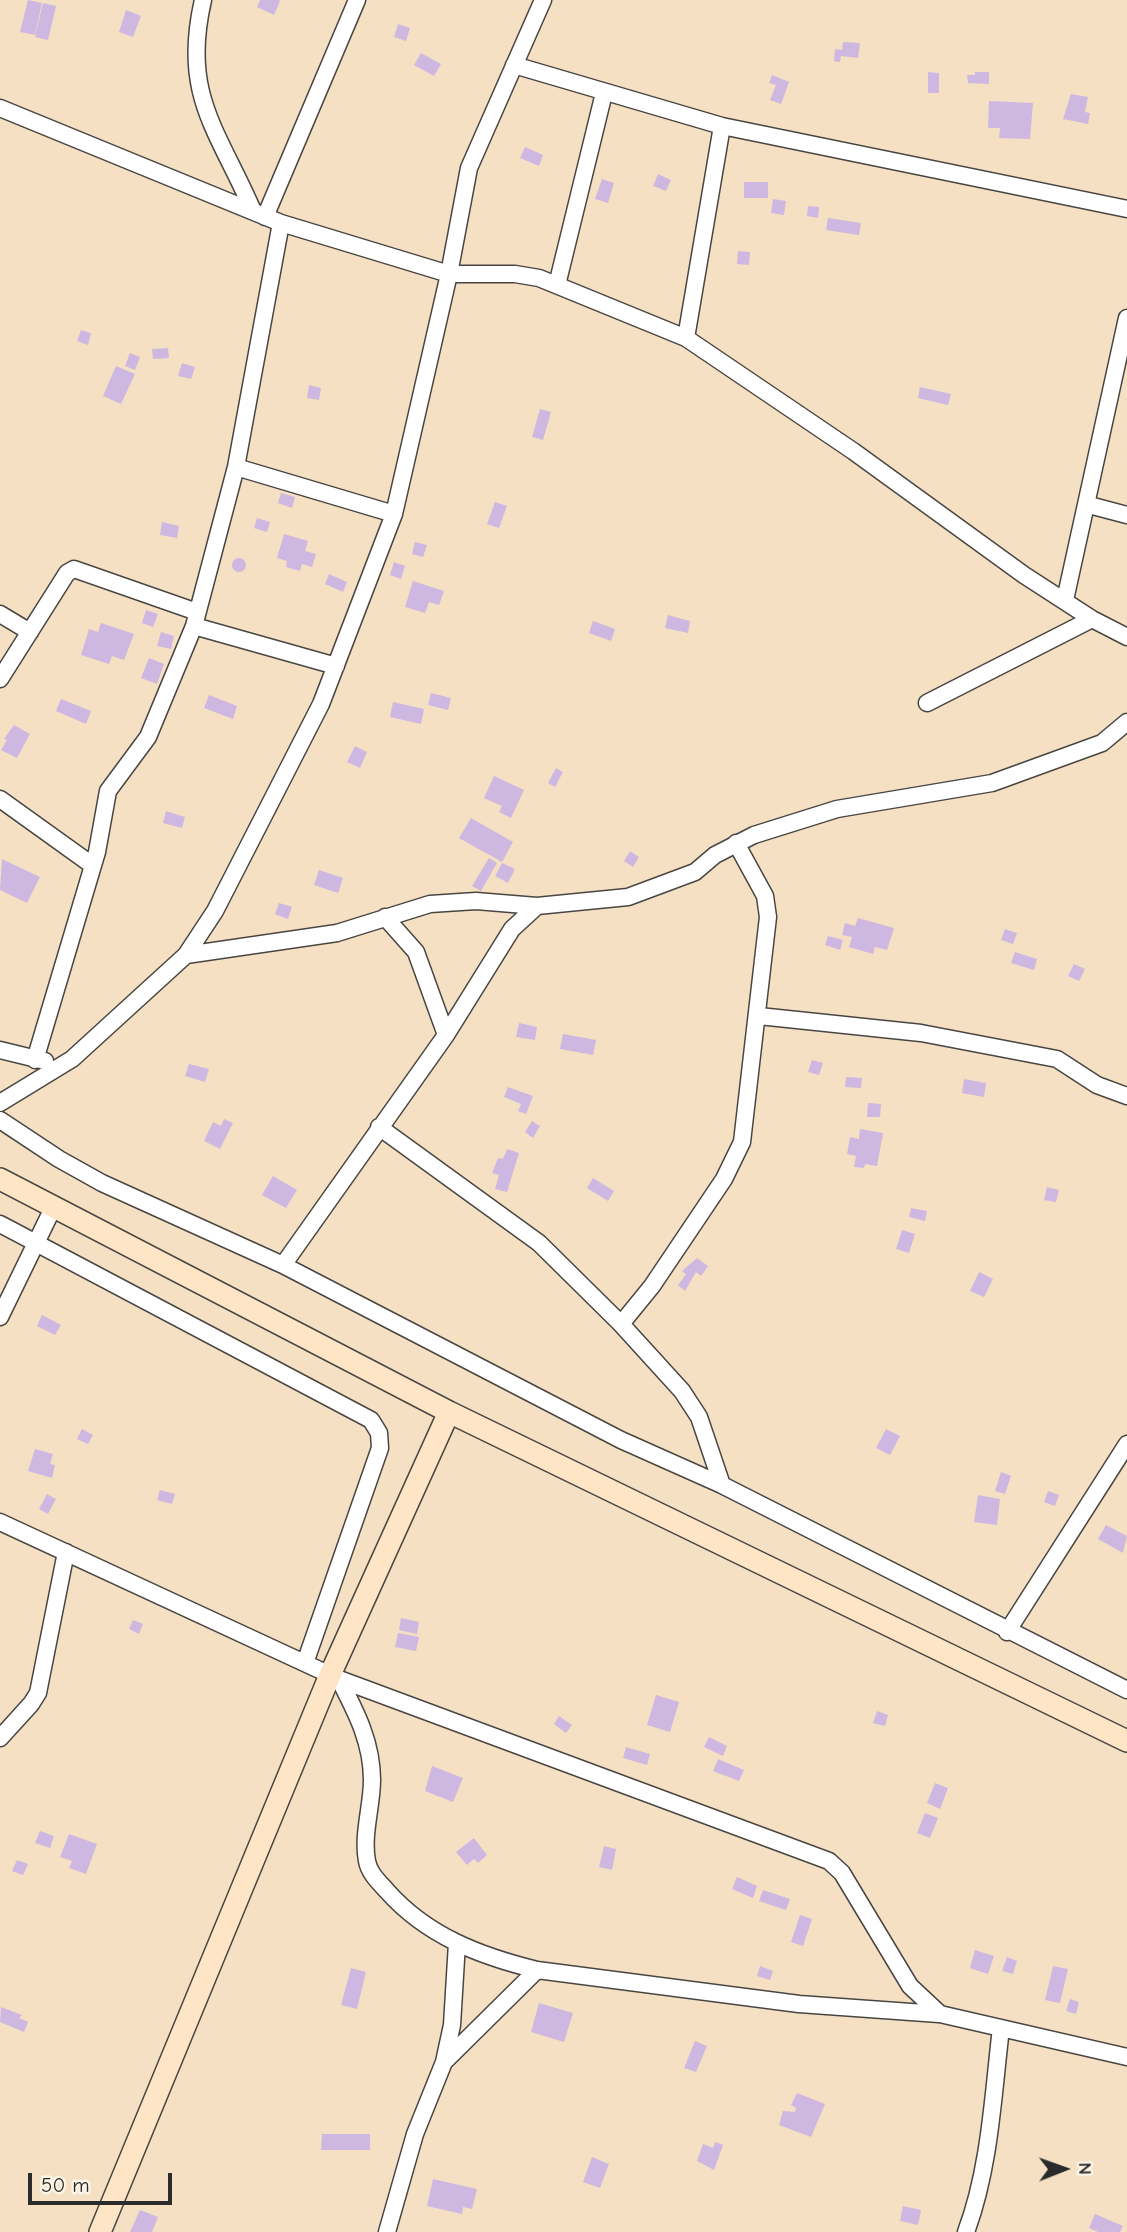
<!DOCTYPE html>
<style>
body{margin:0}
#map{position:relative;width:1127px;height:2232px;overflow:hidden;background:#f5e0c3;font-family:"Comic Neue",sans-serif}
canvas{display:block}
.north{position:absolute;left:1029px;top:2134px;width:70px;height:70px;-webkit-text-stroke:5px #fcf5e5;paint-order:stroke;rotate:89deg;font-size:19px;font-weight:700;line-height:28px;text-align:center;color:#2b2b2b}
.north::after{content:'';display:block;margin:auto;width:24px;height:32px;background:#2b2b2b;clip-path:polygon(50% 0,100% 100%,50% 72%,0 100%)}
.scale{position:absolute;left:28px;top:2173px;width:144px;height:32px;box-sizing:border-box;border:4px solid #2b2b2b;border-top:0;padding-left:9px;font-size:21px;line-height:24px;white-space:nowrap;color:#2b2b2b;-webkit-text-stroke:5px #fcf5e5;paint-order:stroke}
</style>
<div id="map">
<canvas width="1127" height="2232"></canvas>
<div class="north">N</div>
<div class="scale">50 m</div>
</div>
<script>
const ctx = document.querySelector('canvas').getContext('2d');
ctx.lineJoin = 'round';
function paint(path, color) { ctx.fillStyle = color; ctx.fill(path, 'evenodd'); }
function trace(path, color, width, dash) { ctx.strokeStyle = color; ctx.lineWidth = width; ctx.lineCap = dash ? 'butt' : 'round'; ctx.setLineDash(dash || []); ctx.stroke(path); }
const building = new Path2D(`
 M28,0L42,3L35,35L20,32Z
 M260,0H279L280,1L274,15L257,7Z
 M43,3L56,6L48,40L35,37Z
 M126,10L141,16L133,37L119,32Z
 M398,24L410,28L406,41L394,37Z
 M843,42L860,43L858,58L841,56L840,62L834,61L835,49L842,50Z
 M421,53L441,64L434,76L414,65Z
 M928,72L939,73V93H928Z
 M975,72H989V84L968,83L967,75H975Z
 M772,75L789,82L781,104L770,100L776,85L769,83Z
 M1071,94L1088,97L1085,112L1090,113L1088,124L1063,119Z
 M989,101L1033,103L1030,139L999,138L1000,128H988Z
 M525,147L543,155L539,166L520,158Z
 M658,174L671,180L666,191L653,186Z
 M602,179L614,183L608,203L595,199Z
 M744,182H768V198H744Z
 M773,199L786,201L784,215L771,213Z
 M808,206L819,207L818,218L807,216Z
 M828,218L861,223L859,235L826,230Z
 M738,251L750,252L749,265L737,264Z
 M81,330L91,333L88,345L77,341Z
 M168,348L169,358L153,359L152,349Z
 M130,353L140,357L135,370L125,366Z
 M182,363L195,367L191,379L178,376Z
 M116,366L135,374L121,404L103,396Z
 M309,385L321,388L319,400L307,398Z
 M920,387L951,394L948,405L918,398Z
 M540,409L551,412L543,440L532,437Z
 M281,493L295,497L292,508L278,503Z
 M495,502L507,506L499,528L487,524Z
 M257,518L270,522L267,532L254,528Z
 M162,522L179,526L177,538L160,535Z
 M284,534L308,541L305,551L316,554L312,567L302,564L300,571L286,567L287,561L277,558Z
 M415,542L427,545L423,557L412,554Z
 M232 565a7 7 0 1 1 14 0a7 7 0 1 1-14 0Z
 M394,562L405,566L401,579L390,575Z
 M329,574L347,582L343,592L325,584Z
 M413,581L444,591L439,605L429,602L425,613L405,607Z
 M146,610L158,614L153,627L142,623Z
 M668,615L690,621L688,633L665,628Z
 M593,621L615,629L611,641L589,633Z
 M101,623L134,634L124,660L112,656L109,664L81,655L89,629L98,632Z
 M161,632L174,636L171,649L157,646Z
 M149,658L164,664L157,684L141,678Z
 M431,693L451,698L448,710L428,705Z
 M209,695L237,706L233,719L204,708Z
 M61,699L91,711L86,724L56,711Z
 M393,702L424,709L421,724L390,717Z
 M14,725L30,734L17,758L1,750L7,740L4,739Z
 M355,746L367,752L360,768L347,762Z
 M556,768L563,772L555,787L548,783Z
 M494,776L524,790L511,818L499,812L502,806L484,798Z
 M166,811L185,817L182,828L163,823Z
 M471,818L513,842L502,862L459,838Z
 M630,851L639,857L633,867L624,861Z
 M489,858L497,863L481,891L472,886Z
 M2,859L40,877L27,903L0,890Z
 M502,863L515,869L508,883L495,876Z
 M319,870L343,878L338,893L314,885Z
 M279,903L292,907L288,919L275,914Z
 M858,918L894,928L887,950L875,947L873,954L849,947L852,937L842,935L845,923L855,926Z
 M1005,929L1017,933L1013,944L1001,940Z
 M828,936L843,940L840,950L825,945Z
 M1015,952L1037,959L1034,970L1011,963Z
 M1074,964L1085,969L1079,981L1068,976Z
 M519,1023L537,1027L535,1040L516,1037Z
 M563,1034L596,1040L593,1055L560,1049Z
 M812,1060L823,1063L819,1075L808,1072Z
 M189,1064L209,1069L205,1082L185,1076Z
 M846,1077L862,1078L861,1088L845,1087Z
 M964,1079L986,1083L984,1097L962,1093Z
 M508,1087L533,1096L526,1114L518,1111L521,1104L504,1097Z
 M868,1103L881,1104L880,1117H867Z
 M224,1119L233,1123L220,1149L204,1141L213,1122L221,1126Z
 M532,1121L540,1126L533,1138L525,1132Z
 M860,1129L883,1133L877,1166L865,1164L864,1168L854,1167L856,1156L847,1154L850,1137L859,1139Z
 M507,1149L519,1153L507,1192L495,1189L499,1175L492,1173L498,1158L503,1159Z
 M273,1176L297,1190L286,1208L262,1195Z
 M593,1178L614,1191L608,1201L587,1188Z
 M1047,1187L1059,1190L1056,1202L1044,1200Z
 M911,1208L927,1211L925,1221L909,1217Z
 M902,1230L915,1234L909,1253L896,1249Z
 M697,1258L708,1266L701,1276L696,1272L685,1291L678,1285L686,1274L682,1271Z
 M979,1272L993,1279L984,1297L970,1291Z
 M42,1315L61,1325L55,1335L37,1326Z
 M82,1429L93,1435L88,1444L77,1439Z
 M886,1429L900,1436L890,1455L876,1448Z
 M35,1449L53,1454L50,1464L55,1465L52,1478L28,1471Z
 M1001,1472L1011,1476L1005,1494L995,1491Z
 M160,1490L175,1494L172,1504L157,1500Z
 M1048,1491L1059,1495L1055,1506L1044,1502Z
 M47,1494L56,1499L48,1514L39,1509Z
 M978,1495L1000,1499L997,1525L974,1522Z
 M1106,1525L1127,1536L1123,1553L1098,1539Z
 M401,1618L419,1622L417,1634L399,1630Z
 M133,1620L143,1624L139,1634L129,1629Z
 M398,1633L419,1637L416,1651L395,1647Z
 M656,1695L679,1702L670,1732L647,1725Z
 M877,1711L888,1715L885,1726L873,1723Z
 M559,1716L572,1725L566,1733L554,1724Z
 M709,1737L727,1746L723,1756L704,1747Z
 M626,1747L650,1754L647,1765L623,1758Z
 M718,1759L744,1770L739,1781L713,1771Z
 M432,1766L463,1778L453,1802L425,1791Z
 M935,1783L948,1788L940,1809L927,1803Z
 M925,1813L938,1818L930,1838L917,1833Z
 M40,1831L54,1836L50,1848L35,1843Z
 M69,1834L97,1844L86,1874L69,1868L72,1861L60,1857Z
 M474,1838L487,1855L478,1863L474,1859L467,1865L456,1852Z
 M604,1846L616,1849L612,1870L599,1867Z
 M17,1860L28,1864L23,1875L12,1871Z
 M737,1877L757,1886L753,1898L732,1889Z
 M763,1890L790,1899L786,1910L759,1901Z
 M800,1915L812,1919L803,1946L791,1942Z
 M975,1950L994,1956L988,1974L970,1968Z
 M1007,1957L1017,1961L1013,1974L1002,1971Z
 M760,1966L773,1971L770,1980L757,1976Z
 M1053,1966L1068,1969L1060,2003L1045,2000Z
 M351,1968L366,1972L357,2009L341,2005Z
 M1070,1999L1079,2002L1076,2014L1066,2011Z
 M539,2003L573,2013L564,2042L531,2032Z
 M1,2007L22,2015L19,2018L28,2022L24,2032L0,2022Z
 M695,2041L707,2046L696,2072L684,2068Z
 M797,2093L825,2104L811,2137L779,2125L783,2111L795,2112L796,2108L791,2105Z
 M322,2134H370V2150H321Z
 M715,2142L723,2145L714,2170L697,2161L703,2144L713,2148Z
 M592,2157L609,2164L600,2188L583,2182Z
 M433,2179L477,2189L472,2209L463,2207L462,2214L427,2206Z
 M903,2206L921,2210L918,2225L900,2221Z
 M140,2210L158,2217L152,2232H130Z
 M1095,2214L1123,2226L1120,2232H1098L1089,2228Z`);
const street = new Path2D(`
 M203,0C181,95 218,130 253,211
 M514,65L722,126L1127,209
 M0,108L281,223L449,274H515L539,278L686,338L853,451L1024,575L1092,619L1127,637
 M265,217L357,0
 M557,285L604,93
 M686,338L722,126
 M236,467L394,514
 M1089,505L1127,515
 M1065,600L1127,318
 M0,614L30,632
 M194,626L336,666
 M0,679L67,573L74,569L197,612
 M927,703L1092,619
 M0,799L92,865
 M385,917L416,952L446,1035
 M186,955L337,933L430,904L476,901L537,906
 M759,1016L921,1033L1057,1059L1097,1085L1127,1096
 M0,1050L45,1061
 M35,1060L97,852L108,791L148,737L194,626L236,467L281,223
 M0,1103L72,1059L186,955L215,911L321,704L394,514L449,274L469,168L543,0
 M0,1120L59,1159L102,1183L283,1265L621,1440L722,1485L1127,1690
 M379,1127L539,1243L621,1324L682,1391L699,1417L722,1485
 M0,1224L371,1420L379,1433L380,1448L305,1663
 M283,1265L446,1035L512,929L537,906L628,897L695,872L715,855L754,835L837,809L992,783L1102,743L1127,722
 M0,1317L53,1208
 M621,1324L652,1286L724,1179L742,1142L768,917L765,896L736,843
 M0,1522L339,1679L829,1861L842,1873L910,1986L940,2014L1127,2057
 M1007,1632L1127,1444
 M339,1679C356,1712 372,1742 372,1780C372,1806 362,1835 367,1861C369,1873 379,1882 387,1891C427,1936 480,1956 537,1970
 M0,1738L31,1704L38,1693L66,1552
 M444,2062L452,2025L457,1943
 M387,2232L415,2134L444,2062L537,1970L799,2004L939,2014
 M966,2232C990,2168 993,2095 1001,2028`);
const secondary = new Path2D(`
 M0,1179L449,1412L1127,1741
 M100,2232L330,1675L449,1412`);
paint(building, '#ceb8e1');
trace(street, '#494642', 19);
trace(secondary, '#494642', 24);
trace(street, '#fff', 16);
trace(secondary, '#fee5c5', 21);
</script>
